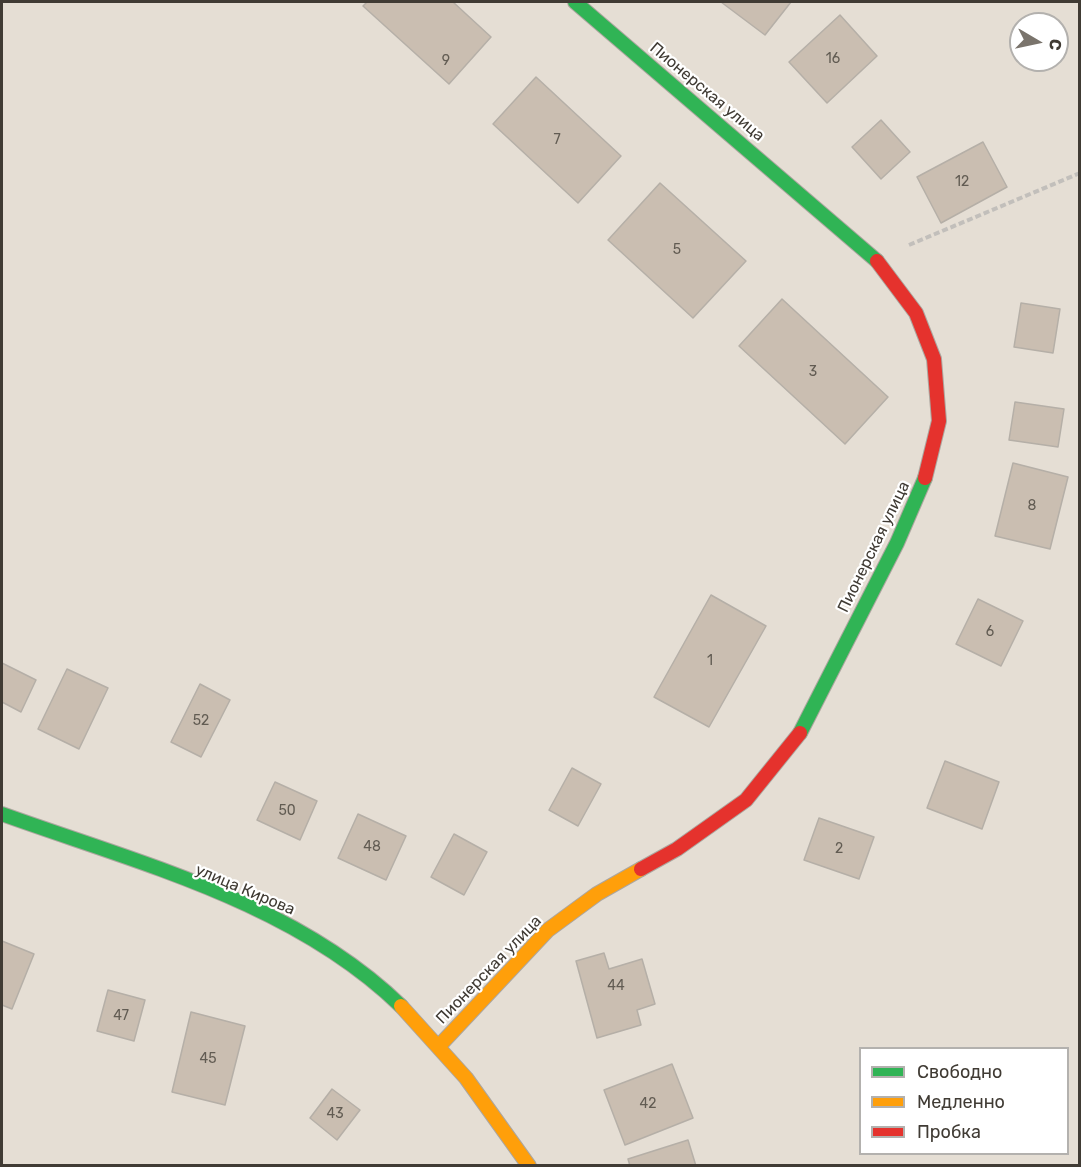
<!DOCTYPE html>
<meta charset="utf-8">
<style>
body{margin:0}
#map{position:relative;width:1081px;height:1167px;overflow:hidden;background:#e5ded4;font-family:Rubik,sans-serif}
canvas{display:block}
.frame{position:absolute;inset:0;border:3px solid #403b34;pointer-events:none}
.legend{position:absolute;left:859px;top:1047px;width:210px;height:108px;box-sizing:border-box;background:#fff;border:2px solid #b3b1ae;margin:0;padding:8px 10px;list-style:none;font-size:18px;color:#403b34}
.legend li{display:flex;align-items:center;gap:12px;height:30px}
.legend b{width:30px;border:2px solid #b3b1ae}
.north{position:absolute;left:1009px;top:12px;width:60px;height:60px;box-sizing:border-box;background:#fff;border:2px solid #b3b1ae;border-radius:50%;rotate:99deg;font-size:16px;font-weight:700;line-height:24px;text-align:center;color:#403b34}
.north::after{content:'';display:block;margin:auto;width:21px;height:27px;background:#7a746c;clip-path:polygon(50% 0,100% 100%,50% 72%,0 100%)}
</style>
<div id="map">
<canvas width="1081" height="1167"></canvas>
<div class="frame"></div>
<ul class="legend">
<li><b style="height:8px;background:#30b455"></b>Свободно</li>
<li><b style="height:8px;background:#ff9f0a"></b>Медленно</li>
<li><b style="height:8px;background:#e5322d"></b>Пробка</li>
</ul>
<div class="north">С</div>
</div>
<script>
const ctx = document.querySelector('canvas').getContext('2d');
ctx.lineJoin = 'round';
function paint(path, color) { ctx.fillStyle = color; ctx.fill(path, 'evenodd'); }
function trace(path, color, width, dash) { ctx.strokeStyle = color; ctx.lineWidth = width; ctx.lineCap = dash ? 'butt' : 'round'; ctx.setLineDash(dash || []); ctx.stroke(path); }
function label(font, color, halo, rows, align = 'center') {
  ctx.font = font + ' Rubik,sans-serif'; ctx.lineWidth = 4.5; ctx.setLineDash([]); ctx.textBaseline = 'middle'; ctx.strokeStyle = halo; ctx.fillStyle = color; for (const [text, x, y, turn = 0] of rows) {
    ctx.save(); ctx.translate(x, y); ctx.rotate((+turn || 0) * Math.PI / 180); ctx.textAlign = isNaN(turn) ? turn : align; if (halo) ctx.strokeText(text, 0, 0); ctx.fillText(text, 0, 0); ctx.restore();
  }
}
const building = new Path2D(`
 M367,2H453L491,37L449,84L363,6Z
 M721,2H791L765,35Z
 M840,15L877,56L827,103L789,62Z
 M536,77L621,156L578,203L493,124Z
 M881,120L910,152L881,179L852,147Z
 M983,142L1007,187L941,223L917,177Z
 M660,183L746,261L693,318L608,240Z
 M782,299L888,397L845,444L739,346Z
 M1021,303L1060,309L1053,353L1014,347Z
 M1015,402L1064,409L1058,447L1009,440Z
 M1013,463L1068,477L1050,549L995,536Z
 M711,595L766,626L709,727L654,697Z
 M978,599L1023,621L1001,666L956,644Z
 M2,663L36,680L21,712L2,702Z
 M67,669L108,688L79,749L38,729Z
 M200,684L230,700L201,757L171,742Z
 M945,761L999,782L982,829L927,808Z
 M572,768L601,784L578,826L549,810Z
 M275,782L317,801L300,840L257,820Z
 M358,814L406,836L386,880L338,858Z
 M819,818L874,837L859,879L804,860Z
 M454,834L487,852L464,895L431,877Z
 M2,941L34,954L12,1009L2,1005Z
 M604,953L609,969L642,959L655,1004L637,1010L641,1025L597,1038L576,961Z
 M108,990L145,1000L134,1041L97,1031Z
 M191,1012L245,1026L225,1105L172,1092Z
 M672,1064L693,1118L625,1145L604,1090Z
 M332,1089L360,1110L337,1140L310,1118Z
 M688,1140L696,1166H630L628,1159Z`);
const path = new Path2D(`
 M909,245L1080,173`);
const fast = new Path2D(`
 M575,2L877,261
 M800,733L897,543L925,478
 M2,814C138,863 294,902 401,1006`);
const slow = new Path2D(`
 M401,1006L466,1078L529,1166
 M440,1045L548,930L597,894L641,869`);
const jam = new Path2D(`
 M877,261L916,313L934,359L939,421L925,478
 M641,869L677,849L746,800L800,733`);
const numberNames = [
 ["16",833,59],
 ["9",446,61],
 ["7",557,140],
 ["12",962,182],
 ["5",677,250],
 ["3",813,372],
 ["8",1032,506],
 ["6",990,632],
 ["1",710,661],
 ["52",201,721],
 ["50",287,811],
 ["48",372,847],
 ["2",839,849],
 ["44",616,986],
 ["47",121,1016],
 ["45",208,1059],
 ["42",648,1104],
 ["43",335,1114]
];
const streetNames = [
 ["Пионерская улица",707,92,40],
 ["Пионерская улица",874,547,-64],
 ["улица Кирова",245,890,23],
 ["Пионерская улица",489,970,-46]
];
paint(building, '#cabeb1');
trace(building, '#b5afa7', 1.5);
trace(fast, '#aca69f', 16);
trace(slow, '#aca69f', 16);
trace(jam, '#aca69f', 16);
trace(path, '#c2bfbb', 4, [6, 3]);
trace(fast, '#30b455', 14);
trace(slow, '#ff9f0a', 14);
trace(jam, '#e5322d', 14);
label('14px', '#625c53', null, numberNames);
label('16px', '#403b34', '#fff', streetNames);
</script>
